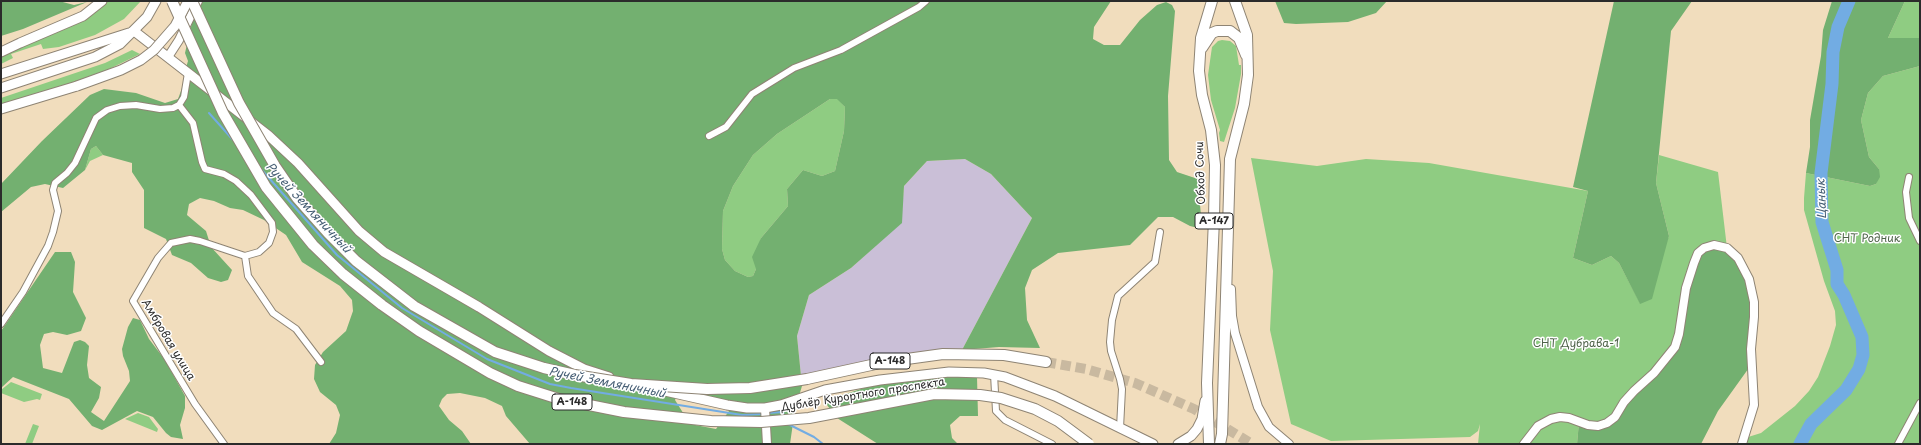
<!DOCTYPE html>
<html>
<head>
<meta charset="utf-8">
<style>
	body { margin:0 }
	#map { position:relative; width:1921px; height:445px; overflow:hidden; background:#f1ddbd; font-family:"Playpen Sans",sans-serif }
	canvas { display:block }
	.frame { position:absolute; inset:0; border:2px solid #2b2b2b; pointer-events:none }
</style>
</head>
<body>
<div id="map">
<canvas width="1921" height="445"></canvas>
<div class="frame"></div>
</div>
<script>
const g = document.querySelector('canvas').getContext('2d');
g.lineJoin = 'round';
function fillPath(path, color) { g.fillStyle = color; g.fill(path, 'evenodd'); }
const poly = rows => new Path2D(rows.map(r => 'M' + r).join(''));
function stroke(path, color, width, dash) { g.strokeStyle = color; g.lineWidth = width; g.lineCap = dash ? 'butt' : 'round'; g.setLineDash(dash || []); g.stroke(path); }
function label(font, color, halo, rows, align = 'center') {
  g.font = font + ' "Playpen Sans",sans-serif'; g.lineWidth = 3; g.setLineDash([]); g.textBaseline = 'middle'; g.strokeStyle = halo; g.fillStyle = color; for (const [text, x, y, turn = 0] of rows) {
    g.save(); g.translate(x, y); g.rotate((+turn || 0) * Math.PI / 180); g.textAlign = isNaN(turn) ? turn : align; if (halo) g.strokeText(text, 0, 0); g.fillText(text, 0, 0); g.restore();
  }
}
const industrial = poly([
	[965,159,991,174,1032,218,962,350,807,379,802,386,797,336,809,295,851,268,901,223,904,186,927,161]
]);
const green = poly([
	[106,1,141,1,124,19,95,35,59,47,43,49,41,44,11,54,13,58,1,64,1,55],
	[1905,1,1920,1,1920,38,1888,38],
	[1222,40,1230,41,1236,46,1239,65,1241,65,1241,74,1235,108,1224,142,1220,141,1219,133,1220,130,1211,100,1208,75,1212,47,1218,41],
	[132,50,140,54,105,71,1,107,1,98,105,63],
	[1920,66,1920,444,1748,444,1745,438,1761,433,1795,406,1809,391,1818,377,1830,346,1836,325,1835,311,1824,281,1804,210,1804,198,1806,173,1870,186,1876,184,1879,169,1869,157,1861,120,1868,93,1883,76],
	[837,98,845,107,844,131,835,171,822,176,803,170,787,189,788,206,761,238,756,269,753,276,748,277,735,271,725,260,722,249,723,211,733,186,753,155,777,134,830,99],
	[96,146,103,155,90,161,85,170,91,149],
	[1659,155,1718,172,1727,248,1678,340,1607,423,1579,422,1577,444,1478,444,1480,424,1478,431,1470,437,1331,441,1291,424,1270,330,1273,271,1251,158,1317,166,1366,159,1429,163,1588,191,1573,258,1592,265,1611,256,1619,263,1640,303,1669,236,1656,183],
	[11,382,42,394,40,400,37,399,24,402,1,393,1,390],
	[138,413,149,417,158,429,157,432,125,419],
	[33,424,39,426,32,444,25,444]
]);
const forest = poly([
	[1,1,59,1,74,5,87,2,23,29,1,36],
	[197,1,1111,1,1094,27,1093,39,1104,45,1120,45,1140,20,1157,5,1166,2,1172,5,1175,11,1168,96,1169,160,1177,172,1198,179,1202,229,1190,226,1173,217,1158,217,1130,245,1058,253,1032,270,1025,288,1027,320,1040,348,999,347,962,350,1032,218,991,174,965,159,927,161,904,186,902,223,851,268,809,295,797,336,802,386,795,409,790,444,530,444,506,416,502,406,485,398,460,393,447,394,442,399,439,406,449,420,462,431,471,444,329,444,336,433,340,415,336,405,320,392,314,379,315,365,323,352,346,331,353,311,352,300,340,286,302,262,286,235,264,220,243,210,230,208,214,201,200,198,189,204,187,215,206,231,211,247,232,270,228,280,221,282,208,278,191,263,172,255,166,239,144,228,144,190,132,172,132,163,103,155,96,146,91,149,85,170,63,188,45,184,31,187,1,212,1,184,42,141,90,95,104,89,136,93,165,103,178,99,185,80,185,71,188,61,185,53],
	[830,99,837,99,845,107,844,131,835,171,822,176,803,170,787,189,788,206,761,238,752,257,756,269,753,276,748,277,735,271,725,260,722,249,723,211,733,186,753,155,777,134],
	[677,394,726,404,729,411,716,429,690,424,675,400],
	[1275,1,1387,1,1376,13,1348,22,1296,24,1284,23],
	[1614,1,1692,1,1671,31,1656,183,1669,236,1652,299,1640,304,1619,263,1611,256,1592,265,1573,258,1588,191,1573,187],
	[1832,1,1905,1,1888,38,1920,38,1920,66,1883,76,1868,93,1861,120,1869,157,1879,169,1880,177,1876,184,1870,186,1806,173,1810,147,1810,120,1821,56,1823,30],
	[1704,248,1733,252,1752,291,1751,365,1718,411,1701,444,1577,444,1579,422,1607,423,1675,347,1681,312],
	[55,252,71,252,75,262,73,292,86,318,81,331,67,335,53,332,44,334,40,345,43,368,62,373,74,342,80,340,85,342,89,346,87,365,89,378,101,387,99,398,91,412,104,421,130,381,129,371,123,356,122,349,128,327,133,318,140,320,149,339,165,360,185,396,185,408,180,425,183,439,171,437,166,433,153,417,137,411,102,430,92,426,69,399,13,377,1,388,1,331],
	[904,375,977,377,978,416,960,416,950,425,952,438,958,444,878,444,837,418,824,401]
]);
const stream = poly([
	[209,113,233,140],
	[261,169,337,255,402,308,487,359,550,384,571,388,742,415,763,414],
	[768,413,783,412,784,416],
	[788,424,814,437,823,444]
]);
const river = poly([
	[1800,444,1811,424,1846,390,1859,369,1863,355,1862,337,1844,295,1837,284,1837,270,1822,222,1821,173,1832,84,1833,52,1838,27,1849,1]
]);
const primaryTunnel = poly([
	[1046,362,1086,369,1135,383,1194,409,1252,444]
]);
const minor = poly([
	[179,105,193,123,202,162,205,169,224,174,236,181,251,195,272,223,273,232,269,243,259,252,245,256],
	[709,136,726,127,752,94,794,68,841,50,919,7,926,1],
	[1909,177,1906,192,1909,218,1920,241],
	[1,324,23,292,48,246,53,232,58,211,53,190,55,183,67,173,75,163,96,118,107,110,120,106,136,105,160,109,173,108,179,105,184,97,188,73],
	[994,374,996,411,1005,420,1052,444],
	[1120,428,1122,389,1120,379,1111,351,1110,342,1112,320,1118,296,1155,262,1160,232],
	[224,444,195,404,133,301,158,258,171,243,190,239,200,241,245,256,248,276,273,313,296,329,321,362],
	[1898,444,1920,403]
]);
const tertiary = poly([
	[168,57,179,40,198,1],
	[1231,289,1232,316,1235,333,1258,407,1269,427,1289,444],
	[765,408,767,444],
	[1524,444,1538,426,1551,419,1560,417,1569,418,1588,425,1598,426,1607,423,1615,417,1624,402,1634,391,1654,373,1675,347,1679,334,1686,288,1694,263,1698,253,1704,248,1714,245,1727,248,1738,258,1749,279,1754,302,1754,317,1751,349,1754,405,1742,444]
]);
const secondary = poly([
	[134,31,268,135,298,163,359,231,384,252,479,307,549,351,584,369,609,377],
	[1,52,20,43,83,16,102,1],
	[1,74,129,33],
	[1,88,95,57,120,44,147,17,156,1],
	[1,109,77,86],
	[652,388,727,405,747,408,765,408,781,405,825,390,880,380,949,372,984,373,1005,377,1055,396,1153,444],
	[1178,444,1191,436,1197,429,1202,419,1205,401]
]);
const primary = poly([
	[807,379,885,362,943,354,1004,355,1046,362]
]);
const trunk = poly([
	[1202,48,1212,33,1217,31,1230,31,1239,38,1246,55],
	[1209,444,1207,383,1214,219,1215,165,1211,130,1202,95,1199,71,1201,38,1212,1],
	[1220,444,1222,434,1230,159,1244,104,1248,75,1247,35,1235,1]
]);
const secondaryBridge = poly([
	[77,86,121,70,141,60,154,50,175,26,188,1]
]);
const primaryBridge = poly([
	[172,1,223,113,266,187,313,245,343,274,382,305,419,331,490,373,518,386,559,399,624,412,711,421,761,422,809,418,934,394,980,395,1001,398,1035,409,1058,421,1089,444],
	[192,1,239,103,275,166,297,198,328,233,356,261,414,306,495,352,544,368,575,375,631,384,707,389,750,388,807,379]
]);
const shields = [
	[1214,221,38],
	[890,361,40],
	[572,402,40]
];
const shieldNames = [
	["А-147",1214,221],
	["А-148",890,361],
	["А-148",572,402]
];
const streetNames = [
	["Обход Сочи",1201,173,-92],
	["Амбровая улица",168,340,59],
	["Дублёр Курортного проспекта",863,395,-9]
];
const parkNames = [
	["СНТ Родник",1867,239],
	["СНТ Дубрава-1",1576,344]
];
const waterNames = [
	["Цанык",1822,199,-92],
	["Ручей Земляничный",308,208,47],
	["Ручей Земляничный",607,383,11]
];
fillPath(industrial, '#cabfd7');
fillPath(green, '#8fcc82');
fillPath(forest, '#73b070');
stroke(stream, '#72ace3', 2);
stroke(river, '#72ace3', 13);
stroke(primaryTunnel, '#c9b9a0', 10, [10, 5]);
stroke(minor, '#8e8474', 8);
stroke(tertiary, '#8e8474', 10);
stroke(secondary, '#8e8474', 11);
stroke(primary, '#8e8474', 12);
stroke(trunk, '#8e8474', 12);
stroke(minor, '#fff', 6);
stroke(tertiary, '#fff', 8);
stroke(secondary, '#fff', 9);
stroke(primary, '#fff', 10);
stroke(trunk, '#fff', 10);
stroke(secondaryBridge, '#8e8474', 11, []);
stroke(primaryBridge, '#8e8474', 12, []);
stroke(secondaryBridge, '#fff', 9);
stroke(primaryBridge, '#fff', 10);
for (const [x, y, w] of shields) { const box = new Path2D(); box.roundRect(x - w / 2, y - 8, w, 16, 3); g.fillStyle = '#fff'; g.fill(box); stroke(box, '#2b2b2b', 1); }
label('bold 10px', '#2b2b2b', null, shieldNames);
label('11px', '#2b2b2b', '#fff', streetNames);
label('11px', '#4e6349', '#fff', parkNames);
label('italic 12px', '#475f75', '#fff', waterNames);
</script>
</body>
</html>
